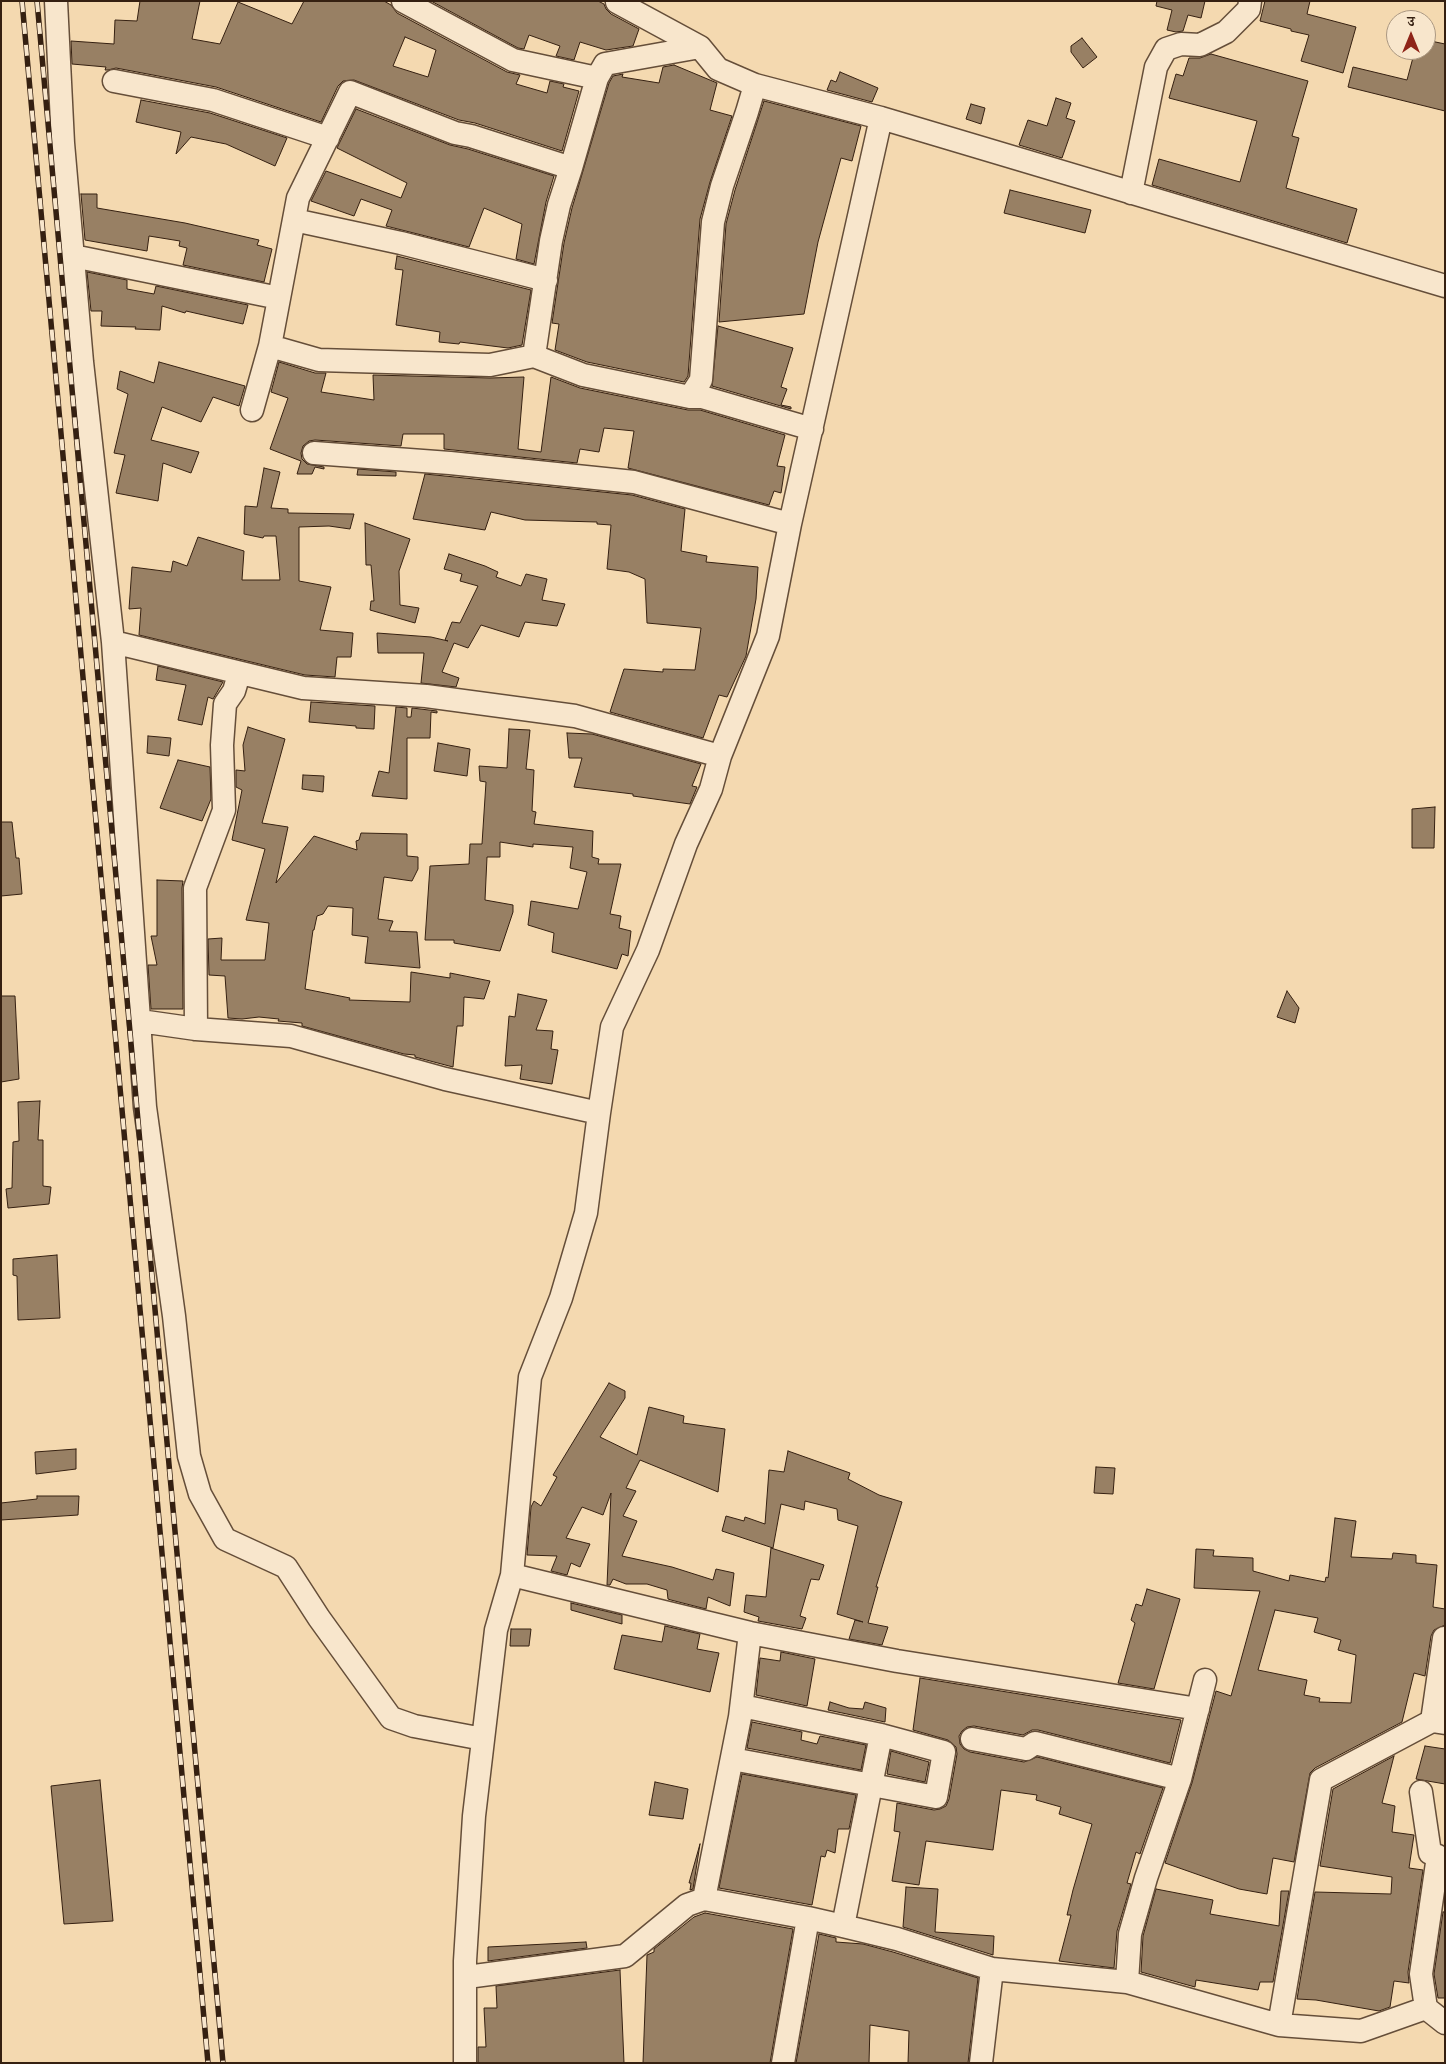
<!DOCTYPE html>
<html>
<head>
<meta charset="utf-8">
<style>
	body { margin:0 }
	#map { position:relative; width:1446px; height:2064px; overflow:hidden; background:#f4d9b0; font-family:"EB Garamond","Noto Serif Devanagari",serif }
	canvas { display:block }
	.frame { position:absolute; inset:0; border:2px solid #352011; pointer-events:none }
	.north { position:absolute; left:1386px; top:10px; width:50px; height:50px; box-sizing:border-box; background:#f8e6cc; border:1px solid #aa9781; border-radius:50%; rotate:0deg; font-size:14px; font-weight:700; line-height:20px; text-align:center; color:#352011 }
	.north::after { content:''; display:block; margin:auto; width:18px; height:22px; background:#8f2418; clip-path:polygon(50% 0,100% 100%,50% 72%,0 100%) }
</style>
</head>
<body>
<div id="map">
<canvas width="1446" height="2064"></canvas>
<div class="frame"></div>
<div class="north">उ</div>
</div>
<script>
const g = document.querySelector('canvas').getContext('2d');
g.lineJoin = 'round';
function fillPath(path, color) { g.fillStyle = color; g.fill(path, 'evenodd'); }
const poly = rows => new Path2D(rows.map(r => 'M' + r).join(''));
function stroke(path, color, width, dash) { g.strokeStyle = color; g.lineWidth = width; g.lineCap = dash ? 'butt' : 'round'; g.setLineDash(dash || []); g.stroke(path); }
const building = poly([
	[140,1,200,1,192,39,220,44,238,2,292,24,304,1,384,1,391,5,397,13,507,72,520,75,516,84,547,93,550,81,564,84,563,87,579,91,562,151,475,123,459,120,354,80,343,81,338,86,321,122,216,87,116,68,108,70,105,70,106,67,72,64,71,41,114,44,115,20,137,21,140,1],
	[405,37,436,50,428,77,393,66,405,37],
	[431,1,598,1,604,4,606,9,611,14,639,29,633,46,606,50,580,42,574,60,556,56,560,46,529,35,524,49,518,48,431,1],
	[1157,1,1205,1,1201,18,1188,15,1183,31,1176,32,1167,30,1172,10,1156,6,1157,1],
	[1265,1,1310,1,1307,14,1356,27,1343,73,1301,61,1309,35,1291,31,1291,29,1260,21,1265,1],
	[1082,38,1097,57,1083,68,1071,52,1071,46,1082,38],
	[1426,40,1445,44,1445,111,1348,87,1353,67,1407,80,1415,50,1426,50,1426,40],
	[1211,54,1308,81,1292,136,1299,138,1286,188,1357,209,1347,243,1152,185,1159,159,1240,182,1257,121,1169,98,1176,74,1183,76,1189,58,1200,58,1211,54],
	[674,65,717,83,710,110,732,116,710,182,700,219,688,376,684,382,587,362,555,350,559,324,552,323,564,243,572,208,609,83,613,76,623,74,622,77,659,83,663,67,674,65],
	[840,72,878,88,872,102,827,90,831,80,836,82,840,72],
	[1056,98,1071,103,1066,118,1075,121,1062,158,1019,145,1028,120,1047,126,1056,98],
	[141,100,210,113,287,138,275,166,226,144,191,137,176,154,181,132,136,122,141,100],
	[764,101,861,126,852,161,841,158,818,242,804,314,719,322,726,224,735,190,764,101],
	[971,104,985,108,981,124,966,119,971,104],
	[356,109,450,145,468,149,554,176,546,202,534,264,516,259,522,224,484,208,469,247,386,226,392,210,361,199,354,216,311,201,326,171,401,198,407,183,337,148,356,109],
	[1010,190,1091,210,1085,233,1004,213,1010,190],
	[81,194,97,194,97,208,185,223,259,240,257,245,272,249,264,282,183,265,187,248,179,246,180,241,149,236,147,251,85,240,81,194],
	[397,256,531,290,522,345,508,348,460,342,459,344,439,342,440,332,396,325,403,270,395,269,397,256],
	[87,272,127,280,127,289,154,294,156,286,248,305,243,324,186,311,185,313,162,306,160,330,135,329,136,327,101,326,102,311,91,311,87,272],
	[718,326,793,348,781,387,787,389,781,405,791,407,791,409,712,386,718,326],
	[159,362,245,386,239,406,213,397,201,422,162,407,151,440,199,452,191,473,163,463,158,501,116,493,125,455,114,453,128,394,117,389,120,371,154,383,159,362],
	[279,362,315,373,326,373,321,392,374,400,373,375,490,378,524,377,518,449,541,452,551,377,580,388,688,410,700,410,785,435,777,466,785,467,781,493,774,491,769,505,628,468,634,431,604,428,599,452,580,449,577,463,444,449,444,434,403,434,401,446,315,440,309,441,303,446,301,453,302,459,307,464,324,467,324,469,315,467,312,474,297,474,301,461,270,449,288,398,271,392,279,362],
	[264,468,280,472,271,508,288,509,288,513,354,514,350,529,329,526,299,527,299,581,331,587,320,630,353,633,351,657,337,657,335,677,305,675,139,635,141,608,129,609,132,567,171,572,173,561,187,566,198,537,244,551,242,580,280,580,276,536,264,536,263,538,244,534,245,506,257,507,264,468],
	[358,469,396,472,396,476,357,475,358,469],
	[425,474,632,495,685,509,681,551,707,556,706,562,758,567,756,599,746,656,727,697,719,695,703,738,610,712,624,669,663,672,663,669,695,670,701,628,647,623,645,579,629,572,607,569,611,525,597,524,597,522,525,520,491,512,485,530,413,519,425,474],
	[365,523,410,539,399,571,400,605,419,608,415,623,370,610,371,601,374,601,371,565,366,565,365,523],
	[449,554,485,566,498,572,496,577,521,586,526,574,547,579,542,600,565,604,557,626,525,622,519,637,481,625,468,648,454,643,442,672,459,678,456,687,421,683,424,653,378,653,377,633,431,637,448,641,445,640,452,622,460,623,478,586,460,581,462,574,444,569,449,554],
	[158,666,223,682,213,699,208,697,202,725,178,720,186,685,156,680,158,666],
	[311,702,375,706,374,729,356,728,356,726,309,722,311,702],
	[396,707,407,708,407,717,411,717,412,708,437,711,437,713,431,712,430,738,407,738,407,799,372,796,379,771,389,773,396,707],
	[248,727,285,739,262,823,288,827,276,883,314,836,357,850,356,841,359,840,361,833,407,834,407,856,418,857,418,869,412,881,384,877,378,919,393,921,389,931,417,932,420,968,365,963,368,937,352,935,353,908,328,906,323,914,317,916,314,930,313,930,305,989,350,998,349,1000,410,1002,411,972,450,978,450,973,490,981,484,999,464,997,463,1026,457,1026,453,1067,415,1057,415,1055,404,1054,302,1026,302,1023,278,1021,279,1019,259,1017,242,1019,228,1018,225,976,209,975,208,939,222,938,221,960,265,960,269,923,246,920,265,849,232,840,242,790,236,787,236,770,245,771,243,745,248,727],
	[509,729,530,730,526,769,534,770,532,811,536,812,534,824,593,831,592,857,599,859,598,864,621,864,610,914,621,916,619,928,631,931,628,956,622,954,617,969,552,952,554,933,528,925,531,901,578,909,587,872,570,868,573,847,533,844,533,847,500,842,500,857,487,857,485,900,513,905,513,912,500,951,454,943,454,940,425,940,430,866,469,864,470,844,482,844,486,782,480,781,479,766,507,768,509,729],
	[567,733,592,734,701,764,692,786,697,787,690,804,633,796,633,794,574,787,582,758,569,758,567,733],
	[148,736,171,738,169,756,147,753,148,736],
	[438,743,470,749,467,776,434,771,438,743],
	[178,760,210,767,211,799,202,821,160,808,178,760],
	[303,775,324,776,323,792,302,789,303,775],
	[1435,807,1434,848,1412,848,1412,809,1435,807],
	[1,822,12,822,16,858,19,858,22,894,1,896,1,822],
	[157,880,183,881,182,888,183,1009,151,1009,148,965,157,965,151,936,157,936,157,880],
	[1287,991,1299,1008,1295,1023,1277,1017,1287,991],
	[518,994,547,1000,536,1030,553,1031,551,1049,558,1050,552,1084,520,1079,522,1065,505,1066,509,1016,515,1017,518,994],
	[1,996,15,996,19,1079,1,1082,1,996],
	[40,1101,38,1140,43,1140,43,1186,51,1187,49,1204,8,1208,6,1189,12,1188,13,1142,19,1141,18,1102,40,1101],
	[57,1255,60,1318,18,1320,17,1276,13,1275,13,1259,57,1255],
	[609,1383,625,1391,625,1398,600,1437,637,1455,649,1407,684,1416,683,1423,725,1429,718,1492,640,1460,626,1488,636,1491,623,1516,637,1521,622,1556,672,1567,713,1580,716,1569,734,1573,730,1606,708,1597,706,1609,671,1600,668,1599,667,1590,647,1584,626,1584,613,1579,610,1585,607,1585,611,1493,603,1515,582,1507,566,1538,590,1544,580,1567,571,1563,567,1575,551,1571,557,1556,527,1555,531,1507,534,1501,541,1506,557,1477,553,1475,609,1383],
	[76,1449,76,1469,36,1474,35,1452,76,1449],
	[788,1451,850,1473,848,1479,879,1495,902,1502,876,1587,878,1587,868,1623,888,1627,882,1645,849,1639,855,1620,863,1622,837,1614,858,1526,838,1520,837,1509,805,1501,804,1510,781,1504,773,1548,722,1531,726,1516,744,1521,745,1517,765,1524,769,1470,784,1472,788,1451],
	[1096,1467,1115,1468,1113,1494,1094,1493,1096,1467],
	[37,1496,79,1496,78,1515,1,1520,1,1503,37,1499,37,1496],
	[1335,1518,1356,1521,1351,1557,1392,1559,1393,1553,1416,1555,1416,1563,1437,1565,1433,1607,1445,1609,1445,1625,1434,1630,1431,1636,1425,1676,1414,1673,1402,1722,1315,1768,1310,1773,1294,1862,1273,1858,1267,1894,1239,1889,1165,1863,1192,1783,1216,1691,1231,1696,1260,1591,1194,1588,1196,1549,1214,1550,1213,1556,1253,1558,1253,1571,1289,1581,1290,1575,1325,1582,1326,1577,1328,1578,1335,1518],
	[1275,1610,1318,1618,1314,1632,1341,1640,1338,1650,1356,1655,1351,1703,1319,1702,1320,1698,1304,1695,1307,1680,1258,1670,1275,1610],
	[771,1548,824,1565,819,1580,811,1579,800,1616,806,1618,802,1629,758,1621,759,1617,744,1612,746,1595,766,1597,771,1548],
	[1147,1589,1180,1599,1154,1689,1118,1683,1135,1623,1131,1620,1136,1604,1142,1606,1147,1589],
	[571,1603,622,1615,622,1624,571,1610,571,1603],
	[665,1626,700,1634,697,1649,719,1653,710,1692,614,1669,622,1635,662,1642,665,1626],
	[511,1629,531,1629,529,1646,510,1646,511,1629],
	[781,1652,815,1659,807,1706,756,1695,760,1658,780,1661,781,1652],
	[920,1678,1181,1720,1170,1763,1038,1730,1032,1730,1023,1735,974,1726,967,1727,962,1731,959,1736,960,1744,964,1749,970,1752,1024,1762,1037,1757,1163,1788,1140,1854,1136,1852,1127,1883,1131,1884,1117,1931,1114,1968,1059,1961,1071,1915,1067,1915,1073,1890,1092,1824,1059,1814,1061,1807,1036,1800,1037,1795,1001,1790,993,1850,926,1841,919,1885,892,1881,900,1832,894,1831,897,1803,934,1810,940,1809,946,1806,949,1799,957,1754,956,1747,948,1740,913,1730,920,1678],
	[830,1702,849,1708,863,1709,865,1702,886,1708,885,1722,828,1710,830,1702],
	[752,1722,802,1732,801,1740,817,1744,820,1736,866,1745,861,1770,747,1748,752,1722],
	[1425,1746,1445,1749,1445,1784,1416,1779,1425,1746],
	[891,1751,929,1762,925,1782,887,1774,891,1751],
	[1394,1756,1382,1803,1395,1806,1392,1832,1414,1835,1409,1868,1423,1870,1408,1972,1409,1983,1394,1981,1390,2007,1379,2011,1316,2000,1297,1999,1315,1892,1391,1894,1392,1877,1320,1866,1333,1789,1394,1756],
	[742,1774,856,1795,849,1829,838,1829,835,1853,827,1850,825,1857,821,1856,812,1905,719,1888,742,1774],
	[100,1780,113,1921,64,1924,51,1786,100,1780],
	[655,1782,688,1789,683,1819,649,1815,655,1782],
	[700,1844,693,1889,690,1890,691,1883,689,1883,700,1844],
	[906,1887,938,1889,935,1932,994,1936,993,1955,903,1927,906,1887],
	[1156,1889,1213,1900,1210,1914,1279,1926,1281,1891,1289,1891,1273,1982,1260,1982,1258,1990,1196,1980,1195,1987,1141,1972,1143,1936,1156,1889],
	[1443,1912,1445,1912,1445,1998,1438,1998,1434,1974,1443,1912],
	[705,1913,793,1929,770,2063,643,2063,647,1955,654,1952,654,1949,694,1917,705,1913],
	[819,1934,836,1938,836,1942,863,1944,893,1952,978,1978,968,2063,908,2063,909,2031,870,2025,869,2063,796,2063,819,1934],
	[586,1942,587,1948,488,1961,488,1947,586,1942],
	[620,1970,624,2063,478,2063,478,2047,486,2047,484,2008,497,2008,496,1986,620,1970]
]);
const minor = poly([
	[56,1,63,143,82,362,113,642,145,1107,174,1316,189,1456,200,1494,225,1539,286,1567,319,1618,391,1718,414,1726,483,1739],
	[403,1,513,60,597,78],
	[617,2,700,47,718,69,755,85,881,118,1445,286],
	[114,81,213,100,328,138],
	[1131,193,1156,67,1166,49,1181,44,1200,45,1226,32,1249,9,1250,1],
	[294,220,401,243,546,280],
	[73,256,279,298],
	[270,346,298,198,350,92,455,133,471,136,571,168],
	[534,356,551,241,559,205,571,168,597,78,605,64,700,47],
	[690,397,701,380,713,222,722,186,747,112,755,85],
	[252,410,270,346,319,360,490,365,534,356,583,375,690,397,702,397,812,429],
	[314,453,450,463,634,482,790,524],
	[113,642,303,688,426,696,575,716,720,756],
	[140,1021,196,1029,291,1036,445,1079,599,1113,612,1027,648,950,686,844,711,789,720,756,768,636,790,524,881,118],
	[196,1029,195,888,224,810,222,745,225,704,234,691,239,674],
	[512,1575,750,1633,897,1661,1198,1709],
	[1444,1638,1432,1721,1445,1723],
	[972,1739,1026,1749,1035,1743,1180,1779],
	[732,1759,936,1797,944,1752,881,1735,742,1706],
	[704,1899,740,1717,750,1633],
	[843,1926,881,1735],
	[467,1977,625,1956,687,1905,704,1899,808,1918,843,1926,897,1939,992,1969],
	[1127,1982,1130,1934,1146,1878,1180,1779,1205,1680],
	[1426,2008,1445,2023],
	[1279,2025,1321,1780,1432,1721],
	[465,2063,465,1961,474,1816,496,1630,512,1575,530,1377,561,1298,586,1213,599,1113],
	[783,2063,808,1918],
	[981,2063,992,1969,1127,1982,1279,2025,1361,2031,1426,2008,1421,1974,1438,1856,1430,1853,1421,1792]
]);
const rail = poly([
	[22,1,208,2063],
	[37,1,223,2063]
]);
fillPath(building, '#988064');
stroke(building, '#352011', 1);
stroke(minor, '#654e39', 25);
stroke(minor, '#f8e6cc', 22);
stroke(rail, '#352011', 5.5);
stroke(rail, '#f8e6cc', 4, [11]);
</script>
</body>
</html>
